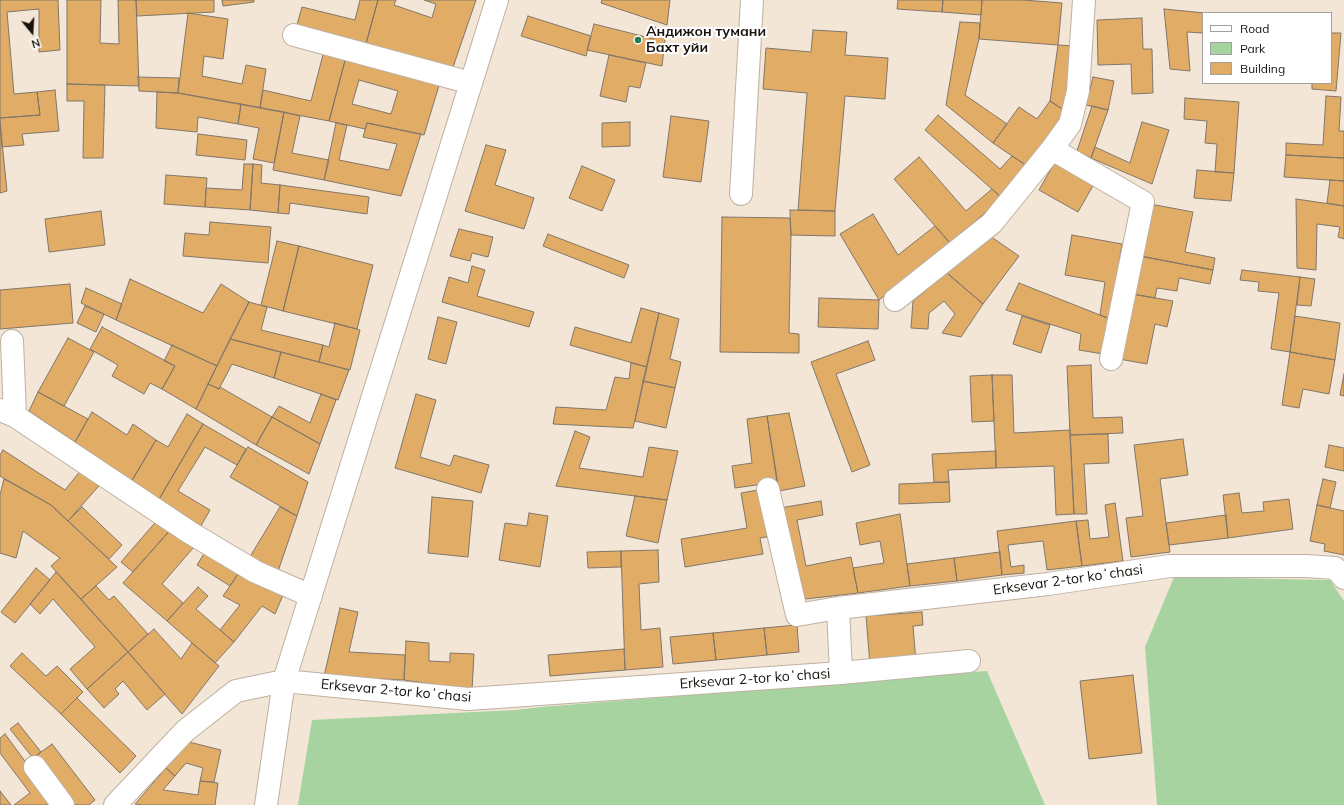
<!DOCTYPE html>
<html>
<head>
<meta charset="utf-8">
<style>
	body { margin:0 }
	#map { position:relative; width:1344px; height:805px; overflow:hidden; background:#f3e6d6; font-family:Mulish,sans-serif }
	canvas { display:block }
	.legend { position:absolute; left:1202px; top:12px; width:130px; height:72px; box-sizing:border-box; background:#fff; border:1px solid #a3a19f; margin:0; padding:5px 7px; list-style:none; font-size:12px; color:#18130e }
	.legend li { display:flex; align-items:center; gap:8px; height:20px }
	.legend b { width:20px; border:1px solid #a3a19f }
	.north { position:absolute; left:12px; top:12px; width:40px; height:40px; -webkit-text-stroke:3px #fff; paint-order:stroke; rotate:162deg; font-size:11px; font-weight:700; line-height:16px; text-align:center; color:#18130e }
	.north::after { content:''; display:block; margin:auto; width:14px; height:18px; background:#18130e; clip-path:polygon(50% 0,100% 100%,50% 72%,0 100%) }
</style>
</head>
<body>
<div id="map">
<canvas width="1344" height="805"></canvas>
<ul class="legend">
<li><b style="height:5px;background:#fff"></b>Road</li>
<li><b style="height:11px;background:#a6d3a0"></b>Park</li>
<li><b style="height:11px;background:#e1ac66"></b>Building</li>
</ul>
<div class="north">N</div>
</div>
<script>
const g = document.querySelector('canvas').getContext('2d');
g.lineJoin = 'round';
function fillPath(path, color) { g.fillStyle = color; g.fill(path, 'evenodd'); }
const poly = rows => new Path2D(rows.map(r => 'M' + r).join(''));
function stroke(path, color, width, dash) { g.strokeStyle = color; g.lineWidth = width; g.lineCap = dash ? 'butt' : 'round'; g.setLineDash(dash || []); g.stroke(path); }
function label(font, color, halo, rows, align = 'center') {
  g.font = font + ' Mulish,sans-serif'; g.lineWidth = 4; g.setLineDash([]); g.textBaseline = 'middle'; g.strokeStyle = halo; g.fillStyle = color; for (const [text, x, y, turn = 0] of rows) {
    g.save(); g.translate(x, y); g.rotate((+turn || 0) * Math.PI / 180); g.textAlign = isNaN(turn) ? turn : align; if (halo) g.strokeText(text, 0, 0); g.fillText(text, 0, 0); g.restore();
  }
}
const green = poly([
	[1174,577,1330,580,1344,601,1344,805,1157,805,1145,647],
	[987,671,1045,805,298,805,312,720,516,710,542,707]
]);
const building = poly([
	[0,0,58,0,60,50,39,52,39,9,7,12,14,94,37,92,40,115,0,118,0,0],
	[67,0,101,0,100,43,119,44,118,0,136,0,139,86,67,84,67,0],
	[136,0,214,0,214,12,137,16,136,0],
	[222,0,254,0,254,2,223,6,222,0],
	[360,0,378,0,364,51,295,32,302,7,355,20,360,0],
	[378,0,396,0,394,5,432,18,436,4,424,0,476,0,451,73,364,51,378,0],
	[602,0,670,0,667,25,601,3,602,0],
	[898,0,943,0,942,12,897,9,898,0],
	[943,0,982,0,981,15,942,12,943,0],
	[982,0,1023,0,1062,3,1058,45,979,39,982,0],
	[1164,9,1205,13,1203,13,1203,33,1187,32,1190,71,1170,69,1164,9],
	[188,13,228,19,223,59,204,56,202,76,242,84,246,65,266,69,260,108,178,93,188,13],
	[528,16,591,36,586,56,521,36,528,16],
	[1142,18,1143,49,1152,49,1153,93,1132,94,1131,64,1098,65,1097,20,1142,18],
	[960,22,980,23,979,39,965,95,1007,124,993,143,946,105,960,22],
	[594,24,654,39,655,27,666,31,662,66,587,50,594,24],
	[813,30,847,32,845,55,888,58,885,99,845,96,835,211,798,210,807,93,763,89,766,48,811,52,813,30],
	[1331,33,1341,33,1336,91,1312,89,1312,83,1331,83,1331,33],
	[1058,45,1074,46,1065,111,1050,101,1058,45],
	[325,47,347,53,329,121,260,108,263,90,311,101,325,47],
	[347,53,441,79,424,135,367,123,365,129,329,121,347,53],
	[359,80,398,91,391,114,352,104,359,80],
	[609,55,646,63,640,88,629,86,626,102,600,96,609,55],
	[138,77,179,78,178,93,139,91,138,77],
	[1093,77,1114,81,1108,110,1086,105,1093,77],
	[67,84,105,85,103,158,83,158,84,101,67,101,67,84],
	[55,90,59,131,22,134,24,145,2,147,0,118,40,115,37,92,55,90],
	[157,92,178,93,241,104,238,124,198,117,197,132,156,128,157,92],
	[1326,96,1341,97,1339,131,1344,131,1344,158,1286,155,1286,143,1323,145,1326,96],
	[1185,98,1239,102,1234,173,1215,172,1217,144,1205,143,1207,121,1184,119,1185,98],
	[1050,101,1065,111,1027,166,993,143,1019,107,1037,119,1050,101],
	[241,104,284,112,274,163,253,159,259,128,238,124,241,104],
	[1092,106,1108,110,1091,158,1077,151,1092,106],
	[284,112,300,116,292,153,329,160,324,180,273,170,284,112],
	[938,115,1000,169,1012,156,1027,166,1002,198,925,130,938,115],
	[671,116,709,121,701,182,663,177,671,116],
	[630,122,630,146,602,147,602,123,630,122],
	[1142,122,1169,130,1152,184,1091,158,1095,147,1130,163,1142,122],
	[0,123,7,191,0,193,0,123],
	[336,123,347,125,339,160,389,170,397,144,363,137,367,123,421,134,401,196,324,180,336,123],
	[198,134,247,140,245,160,196,155,198,134],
	[486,145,506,150,495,185,534,198,524,229,465,211,486,145],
	[1286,155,1344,158,1344,181,1284,177,1286,155],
	[919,157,966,211,992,189,1002,198,950,243,894,179,919,157],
	[1055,162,1094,184,1078,212,1039,190,1055,162],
	[244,164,253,164,250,210,205,207,206,188,242,190,244,164],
	[253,164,262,165,261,183,280,185,278,213,250,210,253,164],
	[582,166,615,180,602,211,569,198,582,166],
	[1197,170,1234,173,1231,201,1194,198,1197,170],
	[166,175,207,178,205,207,164,204,166,175],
	[1330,180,1344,181,1344,206,1327,203,1330,180],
	[280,185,369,197,367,214,290,203,289,214,278,213,280,185],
	[1296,199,1344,206,1344,239,1338,237,1340,227,1317,224,1316,270,1297,268,1296,199],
	[1150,204,1193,212,1185,252,1215,258,1213,270,1140,256,1150,204],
	[790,210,835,211,835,236,791,235,790,210],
	[101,211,105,245,49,252,45,219,101,211],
	[873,214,898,255,935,226,950,243,879,300,840,234,873,214],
	[722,217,790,218,791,235,789,333,799,334,799,353,720,352,722,217],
	[210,222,271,227,268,263,183,256,185,233,209,235,210,222],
	[459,229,493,237,488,257,472,253,470,261,450,256,459,229],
	[548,234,629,265,624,278,543,246,548,234],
	[1072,235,1122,244,1110,319,1100,315,1105,282,1065,275,1072,235],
	[990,236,1019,256,983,304,947,273,990,236],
	[277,241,299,246,283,311,261,305,277,241],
	[299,246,373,265,357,329,283,311,299,246],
	[1140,256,1213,270,1210,284,1179,278,1177,291,1157,288,1155,298,1132,294,1140,256],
	[472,266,485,270,477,296,534,312,529,327,442,302,449,277,468,283,472,266],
	[1242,270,1300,277,1290,352,1271,349,1279,293,1258,291,1259,282,1240,280,1242,270],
	[947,273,983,304,961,337,942,333,955,314,944,301,929,313,928,329,911,328,913,301,947,273],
	[1300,277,1315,279,1311,306,1297,305,1300,277],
	[130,279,203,313,221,284,249,302,217,366,116,320,130,279],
	[1019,283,1110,319,1103,354,1079,350,1081,334,1006,310,1019,283],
	[70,284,73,323,0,329,0,290,70,284],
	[86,288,122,304,116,320,81,303,86,288],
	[1132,294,1173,301,1167,327,1155,324,1147,364,1119,359,1132,294],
	[819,298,879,300,878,329,818,327,819,298],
	[249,302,267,307,261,330,323,345,319,362,230,339,249,302],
	[85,306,104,314,96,332,77,323,85,306],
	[641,308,659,313,647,367,570,345,575,327,631,343,641,308],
	[659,313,679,319,670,359,681,362,675,388,643,381,659,313],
	[1022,316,1050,325,1041,353,1013,344,1022,316],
	[1295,316,1340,323,1335,360,1290,352,1295,316],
	[438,317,457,322,446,364,428,359,438,317],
	[335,323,360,330,350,370,319,362,323,345,329,347,335,323],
	[102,327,175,366,162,389,150,383,144,394,112,376,118,365,90,349,102,327],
	[68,338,94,352,64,406,38,392,68,338],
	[230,339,281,352,274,378,232,364,219,389,208,384,230,339],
	[868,341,875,360,836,374,870,465,852,472,811,362,868,341],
	[172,345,217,366,196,409,162,389,175,366,164,361,172,345],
	[281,352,349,370,338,400,274,378,281,352],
	[1290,352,1335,360,1329,394,1303,389,1299,408,1282,405,1290,352],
	[631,363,647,367,633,428,553,424,556,407,606,410,615,377,629,379,631,363],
	[1091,365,1093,418,1122,417,1123,433,1070,435,1067,366,1091,365],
	[1344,374,1344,396,1340,395,1344,374],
	[992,375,994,421,972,422,970,376,992,375],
	[992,375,1012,375,1014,433,1070,430,1074,514,1056,515,1054,466,996,468,992,375],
	[643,381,675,388,666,428,635,421,643,381],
	[208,384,219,389,220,387,272,417,256,445,196,409,208,384],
	[38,392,88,419,75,442,29,411,38,392],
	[321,394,336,400,320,444,272,417,279,406,310,423,321,394],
	[416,394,436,400,420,457,450,466,454,455,489,465,481,493,395,468,416,394],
	[92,412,127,435,133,424,156,440,131,482,75,442,92,412],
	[789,413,805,486,779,491,767,416,789,413],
	[187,414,203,424,158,501,131,482,156,440,168,447,187,414],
	[767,416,777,482,735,488,732,466,752,463,747,419,767,416],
	[272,417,320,444,309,474,256,445,272,417],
	[203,424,246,449,237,465,205,447,178,491,210,510,198,531,158,501,203,424],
	[575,431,590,437,579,468,643,477,649,447,678,451,667,500,556,486,575,431],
	[1108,434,1109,463,1084,464,1087,514,1074,514,1070,435,1108,434],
	[1183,439,1188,475,1160,479,1170,552,1131,557,1126,518,1143,516,1134,445,1183,439],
	[1329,445,1344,448,1344,471,1325,467,1329,445],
	[248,447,308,482,297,516,230,477,248,447],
	[3,450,65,490,85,465,104,480,68,521,51,505,0,476,0,455,3,450],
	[996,451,996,468,948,470,949,482,934,482,932,454,996,451],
	[4,479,51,505,117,567,81,599,51,566,60,558,23,531,16,558,0,553,0,495,4,479],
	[1323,479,1336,482,1330,508,1317,505,1323,479],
	[949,482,950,502,899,504,899,484,949,482],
	[764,489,772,536,760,538,763,554,685,567,681,539,747,528,741,493,764,489],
	[1239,493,1242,513,1264,511,1263,502,1289,499,1293,529,1228,538,1223,495,1239,493],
	[635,496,667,500,658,543,626,536,635,496],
	[432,497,473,501,468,557,428,553,432,497],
	[821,501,823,515,797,520,806,566,851,557,858,593,797,600,780,508,821,501],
	[1115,503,1123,561,1082,566,1076,521,1088,520,1090,539,1109,537,1105,505,1115,503],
	[1317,505,1344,511,1344,555,1324,551,1325,544,1310,541,1317,505],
	[82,507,122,545,109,559,68,521,82,507],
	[280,507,297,516,276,577,248,560,280,507],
	[529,513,548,516,540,567,499,560,505,523,527,526,529,513],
	[900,514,910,586,858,593,853,568,884,563,880,541,860,545,856,523,900,514],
	[1226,515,1228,538,1169,545,1166,523,1226,515],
	[160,517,172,528,133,572,121,562,160,517],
	[1076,521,1082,566,1047,570,1043,541,1008,545,1011,567,1024,565,1024,573,1002,575,997,531,1076,521],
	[172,528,194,547,162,584,183,603,167,621,123,583,172,528],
	[207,549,240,571,230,586,197,565,207,549],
	[658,550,659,582,639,584,641,630,660,628,663,667,625,670,621,551,658,550],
	[621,551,621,567,588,568,587,552,621,551],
	[1000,552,1002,575,957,581,954,558,1000,552],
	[954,558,957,581,910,586,907,564,954,558],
	[36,568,50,580,15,623,1,612,36,568],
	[240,571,283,595,275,614,262,606,234,642,220,630,240,605,223,596,240,571],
	[56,572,128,652,87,689,70,669,95,647,53,599,40,614,30,604,56,572],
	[96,586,109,600,114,596,148,634,128,652,81,599,96,586],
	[198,587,208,596,196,609,234,642,215,663,167,621,198,587],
	[340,608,358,612,349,652,405,655,404,680,324,676,340,608],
	[922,612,923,625,913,626,916,662,870,665,866,616,922,612],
	[797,625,799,652,767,655,764,628,797,625],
	[764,628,767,655,716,660,713,633,764,628],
	[154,629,181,659,192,643,219,666,182,714,128,652,154,629],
	[713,633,716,660,673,664,670,637,713,633],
	[406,641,429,643,429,661,450,662,450,653,474,654,472,690,404,680,406,641],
	[624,649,625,670,550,676,548,655,624,649],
	[128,652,165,694,147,710,123,681,115,689,119,694,104,708,87,689,128,652],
	[22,653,46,676,57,666,83,692,61,714,10,666,22,653],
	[1133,675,1142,753,1089,759,1080,681,1133,675],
	[77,698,136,756,120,773,61,714,77,698],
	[18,723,41,752,33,758,10,729,18,723],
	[5,734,57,805,14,805,30,793,0,753,0,738,5,734],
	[189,742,221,750,214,782,200,781,203,768,186,763,175,776,166,768,189,742],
	[52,744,95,800,89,805,69,805,33,758,52,744],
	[166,768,175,776,163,790,198,795,200,781,218,783,215,805,143,805,135,804,166,768],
	[0,791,11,805,0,805,0,791]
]);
const minor = poly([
	[294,35,471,83],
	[1052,149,1143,202,1111,359],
	[741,194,752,0],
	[895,300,992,223,1052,149,1070,124,1078,91,1084,0],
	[12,341,15,416],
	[0,410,15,416,189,532,256,572,311,596],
	[768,489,797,615,838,608],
	[841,673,969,661],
	[35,767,63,805],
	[115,805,185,731,236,691,284,681,468,699,841,673,838,608,1048,584,1170,566,1306,566,1335,568,1344,578]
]);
const major = poly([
	[266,805,284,681,497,0]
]);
const markers = [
	[638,40,4,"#247c51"]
];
const poiNames = [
	["Андижон тумани",646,32],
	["Бахт уйи",646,48]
];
const streetNames = [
	["Erksevar 2-tor koʻchasi",1068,580,-8],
	["Erksevar 2-tor koʻchasi",755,679,-4],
	["Erksevar 2-tor koʻchasi",396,691,5]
];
fillPath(green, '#a6d3a0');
fillPath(building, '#e1ac66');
stroke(building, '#827668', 1);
stroke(minor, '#beb1a2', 24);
stroke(major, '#beb1a2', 24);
stroke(minor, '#fff', 22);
stroke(major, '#fff', 22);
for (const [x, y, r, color] of markers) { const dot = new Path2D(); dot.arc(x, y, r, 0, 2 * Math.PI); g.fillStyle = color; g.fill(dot); stroke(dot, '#fff', 1.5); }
label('bold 14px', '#18130e', '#fff', poiNames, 'left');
label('14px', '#18130e', '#fff', streetNames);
</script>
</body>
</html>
